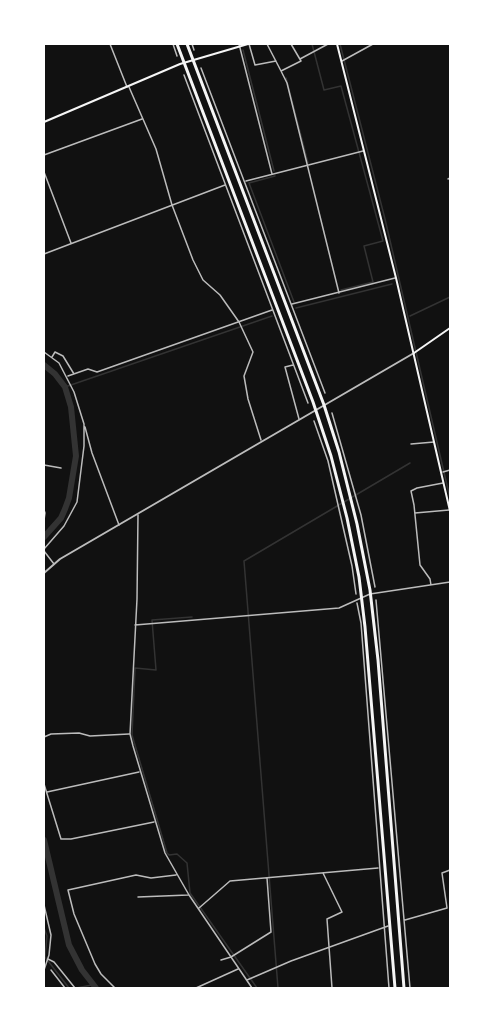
<!DOCTYPE html>
<html>
<head>
<meta charset="utf-8">
<style>
	body { margin:0 }
	#map { position:relative; width:494px; height:1032px; overflow:hidden; background:#111; font-family:Raleway,sans-serif }
	canvas { display:block }
	.frame { position:absolute; inset:0; border:45px solid #fff; pointer-events:none }
</style>
</head>
<body>
<div id="map">
<canvas width="494" height="1032"></canvas>
<div class="frame"></div>
</div>
<script>
const g = document.querySelector('canvas').getContext('2d');
g.lineJoin = 'round';
const poly = rows => new Path2D(rows.map(r => 'M' + r).join(''));
function stroke(path, color, width, dash) { g.strokeStyle = color; g.lineWidth = width; g.lineCap = dash ? 'butt' : 'round'; g.setLineDash(dash || []); g.stroke(path); }
const stream = poly([
	[312,44,324,90,341,86,383,241,364,246,373,282,341,290],
	[340,44,385,219,450,498],
	[243,50,274,171],
	[286,78,308,163],
	[275,176,249,183,294,302],
	[296,308,392,284],
	[410,316,450,297],
	[65,387,272,316],
	[192,617,152,620,156,670,135,668,132,735,167,853,169,855,177,854,187,863,190,893,257,988],
	[44,928,47,936,45,957,69,988],
	[76,988,92,985],
	[278,988,244,561,410,463]
]);
const river = poly([
	[44,365,55,374,65,387,71,407,76,456,69,498,65,509,61,518,44,537],
	[44,840,69,945,82,970,96,988]
]);
const minor = poly([
	[110,44,127,87],
	[173,44,177,56],
	[192,44,194,50],
	[239,44,272,174],
	[249,44,255,65,276,61],
	[267,44,281,71,301,61,291,44],
	[300,59,328,44],
	[342,61,373,44],
	[201,68,325,393],
	[281,71,287,83,339,293],
	[184,75,308,403],
	[129,87,156,149,172,205,193,260,203,280,220,295,239,322,253,352,244,376,248,399,261,440],
	[44,155,142,119],
	[44,172,71,243],
	[448,179,450,178],
	[246,181,363,151],
	[44,254,225,185],
	[292,304,395,278],
	[44,352,59,363,74,392,84,424,84,446,77,502,64,526,44,549],
	[52,357,55,352,63,356,74,374],
	[293,365,285,367,299,419],
	[68,376,88,369,97,372,272,310],
	[332,413,361,515,375,587],
	[314,421,328,461,352,566,356,594],
	[85,427,92,453,119,525],
	[411,444,434,442],
	[44,465,61,468],
	[443,472,450,470],
	[44,510,45,513,44,520],
	[415,513,449,510],
	[138,515,137,599,130,734,133,746,165,853,189,895,252,988],
	[44,551,54,564],
	[431,585,430,579,420,565,414,505,411,491,417,488,443,483],
	[376,600,410,988],
	[357,603,361,623,389,988],
	[135,625,339,608,370,594,450,582],
	[44,737,51,734,79,733,90,736,129,734],
	[44,784,61,839,71,839,154,822],
	[47,792,139,772],
	[323,873,342,912,327,919,332,988],
	[138,897,188,895],
	[44,905,51,935,49,955,44,970],
	[199,908,230,881,378,868],
	[405,920,447,908,442,873,450,870],
	[48,959,54,962,75,988],
	[221,960,231,957,271,932,267,878],
	[51,970,65,988],
	[247,980,291,961,388,926],
	[115,988,101,974,95,964,74,914,68,890,136,875,151,878,176,875],
	[196,988,238,969]
]);
const tertiary = poly([
	[44,573,60,559,414,353]
]);
const secondary = poly([
	[44,122,180,64,248,44],
	[414,353,450,328]
]);
const primary = poly([
	[337,44,396,278,450,511]
]);
const trunk = poly([
	[177,44,313,402,331,456,347,518,359,577,365,627,395,988],
	[187,44,324,405,339,452,357,524,370,590,378,660,404,988]
]);
stroke(stream, '#333', 1.5);
stroke(river, '#333', 6);
stroke(minor, '#bcbcbc', 1.5);
stroke(tertiary, '#bcbcbc', 2);
stroke(secondary, '#f5f5f5', 2);
stroke(primary, '#f5f5f5', 2);
stroke(trunk, '#f5f5f5', 3);
</script>
</body>
</html>
